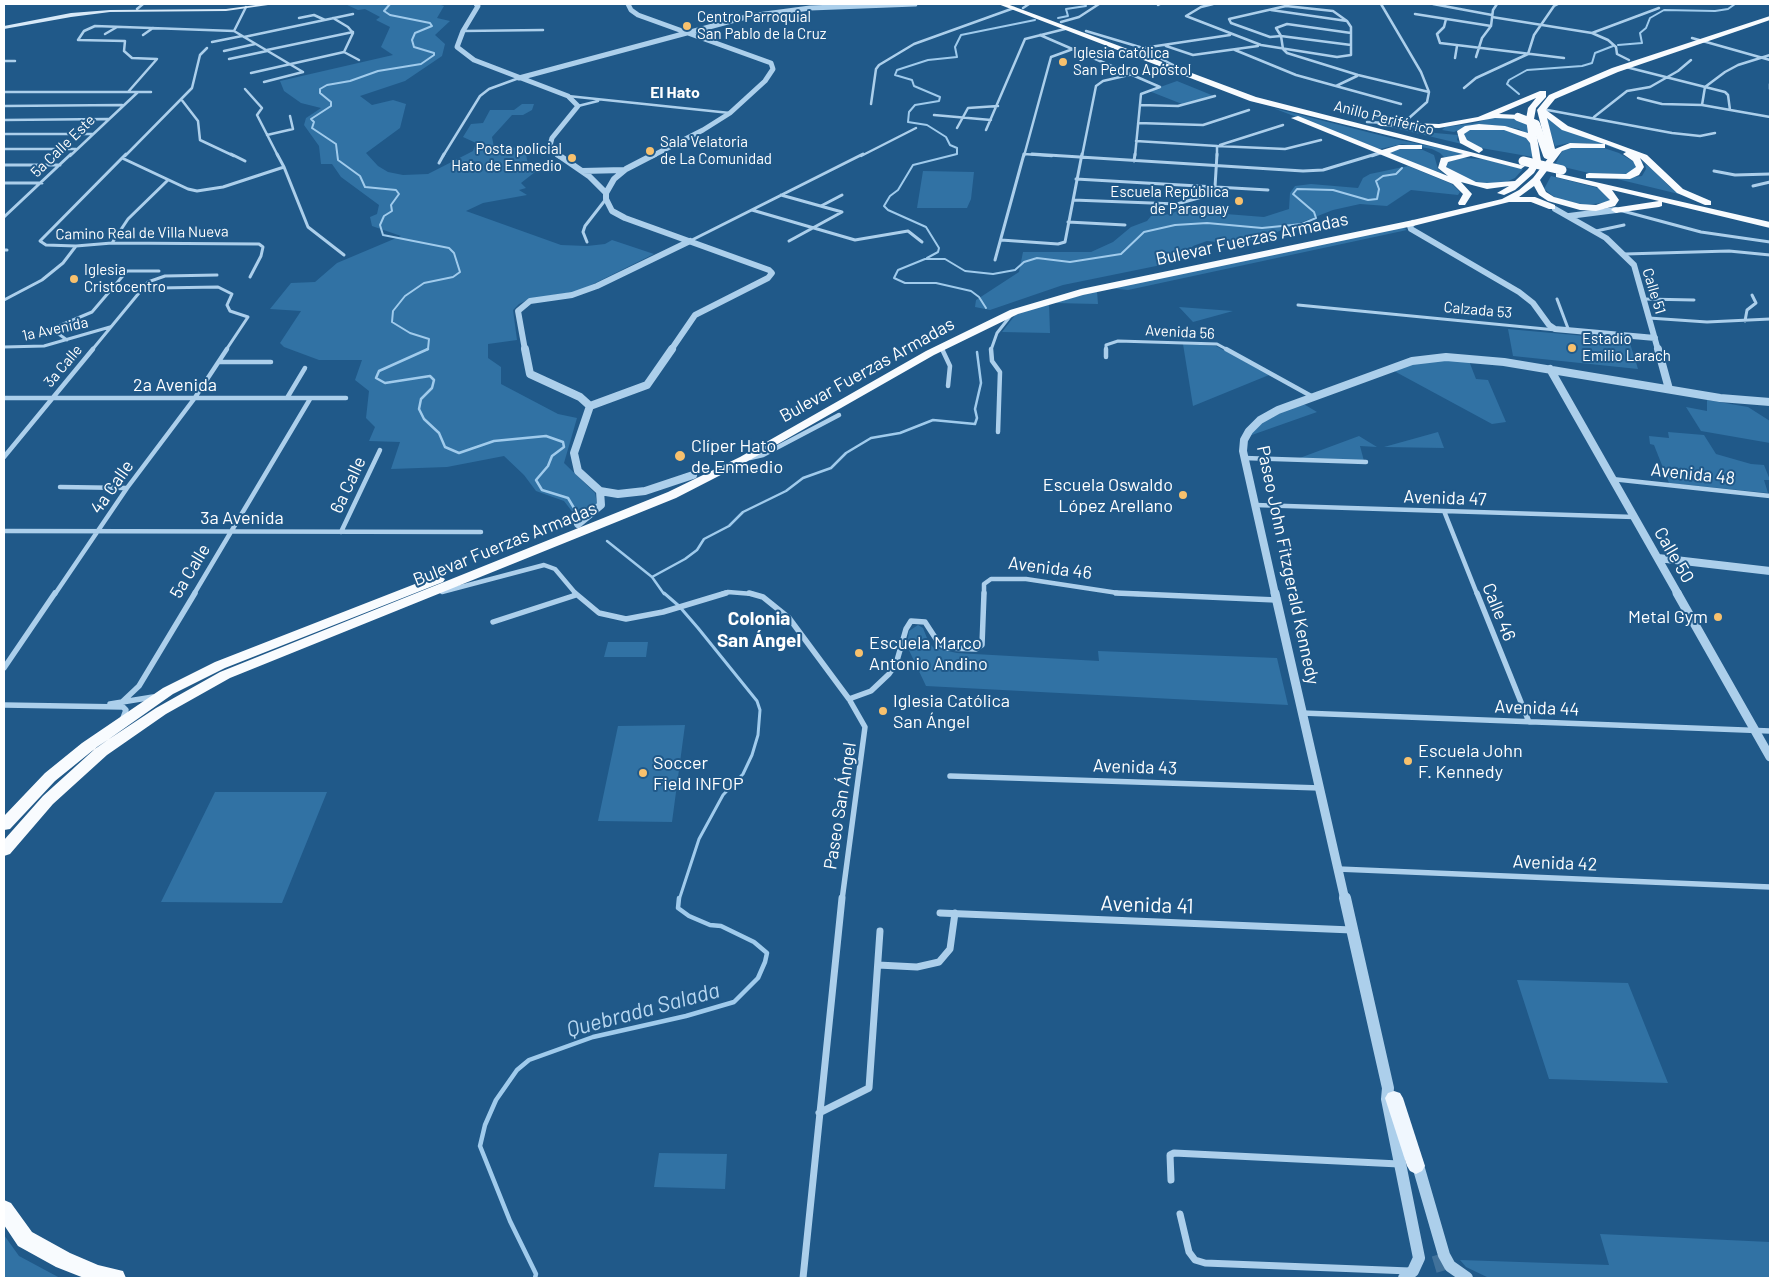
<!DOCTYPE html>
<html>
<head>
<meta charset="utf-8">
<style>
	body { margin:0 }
	#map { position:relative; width:1774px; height:1282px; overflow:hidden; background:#205989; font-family:Barlow,sans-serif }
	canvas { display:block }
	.frame { position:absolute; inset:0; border:5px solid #fff; pointer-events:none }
</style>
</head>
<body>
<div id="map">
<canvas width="1774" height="1282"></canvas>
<div class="frame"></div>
</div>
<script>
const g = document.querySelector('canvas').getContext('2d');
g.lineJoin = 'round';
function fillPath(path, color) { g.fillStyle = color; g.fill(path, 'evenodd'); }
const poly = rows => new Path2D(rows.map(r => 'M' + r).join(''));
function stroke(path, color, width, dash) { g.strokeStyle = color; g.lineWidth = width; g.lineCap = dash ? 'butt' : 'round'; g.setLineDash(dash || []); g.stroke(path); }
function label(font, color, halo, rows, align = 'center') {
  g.font = font + ' Barlow,sans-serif'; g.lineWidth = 4; g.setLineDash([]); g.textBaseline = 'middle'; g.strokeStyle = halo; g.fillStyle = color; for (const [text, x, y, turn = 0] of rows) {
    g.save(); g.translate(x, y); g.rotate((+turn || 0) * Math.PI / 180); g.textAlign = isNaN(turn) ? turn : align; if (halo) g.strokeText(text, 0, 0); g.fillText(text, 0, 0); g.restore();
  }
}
const green = poly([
	[345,4,438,4,444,6,437,18,450,21,435,35,445,44,442,56,405,81,360,96,372,105,393,100,406,104,400,128,366,153,378,166,388,172,403,175,428,174,473,151,476,143,463,137,471,124,483,123,490,110,514,110,522,104,534,104,532,110,523,115,512,115,492,137,494,147,525,148,527,160,535,172,521,183,526,188,519,190,527,195,483,203,466,211,561,245,587,246,605,244,612,240,654,254,579,291,529,299,519,304,513,310,517,340,488,344,488,358,501,367,501,384,558,414,577,418,564,463,595,493,597,504,588,512,574,514,564,501,536,491,524,475,504,456,447,467,391,469,400,442,369,441,375,427,366,418,369,391,355,380,362,360,319,360,284,347,280,343,301,311,270,309,291,283,315,282,337,263,401,236,372,226,370,217,377,214,379,205,341,177,332,164,321,164,319,146,304,125,306,118,321,108,301,103,284,91,280,81,393,55,381,47,390,27,376,20,380,17,365,9,358,10],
	[1177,81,1214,96,1182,104,1149,91],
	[1273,108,1395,139,1468,154,1445,158,1440,153,1432,149,1402,144,1380,149],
	[1495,116,1527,120,1531,136,1519,129,1495,125,1471,125,1454,132,1442,130,1445,127,1476,123],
	[1546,118,1577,134,1632,153,1653,170,1670,187,1683,195,1617,179,1642,176,1646,169,1645,164,1629,153,1605,145,1587,143,1569,143,1555,146],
	[1386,126,1432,128,1431,131,1435,133,1458,135,1457,140,1462,144],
	[1500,128,1522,134,1530,141,1533,157,1481,148,1463,139,1464,133,1468,130],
	[1569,147,1601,147,1619,153,1636,163,1637,167,1629,174,1589,173,1555,165,1563,149],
	[1411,148,1423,150,1434,155,1438,169,1444,174,1387,153,1399,149],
	[1462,158,1484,159,1523,169,1515,178,1504,183,1495,184,1470,181,1447,169,1445,165,1448,162],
	[1408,166,1452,184,1460,192,1458,195,1411,190,1387,206,1360,204,1333,210,1259,239,1229,243,1207,241,1193,246,1182,258,1166,264,1063,285,990,310,975,307,976,300,1019,272,1023,252,1091,252,1113,242,1131,227,1147,221,1151,216,1171,214,1185,207,1213,213,1264,217,1289,209,1290,193,1295,186,1311,184,1358,188,1363,178,1370,174],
	[923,171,974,172,971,199,967,208,917,208],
	[1551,176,1598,188,1611,198,1609,202,1586,205,1557,199,1544,189],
	[1401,226,1407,230,1128,290,1109,288],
	[1097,291,1098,304,1054,303],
	[1049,304,1050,333,1002,332,1016,314],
	[1179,307,1233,311,1193,322],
	[1508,329,1629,340,1638,369,1513,356],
	[1183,344,1216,346,1269,375,1193,406],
	[1447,359,1469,361,1476,379,1488,380,1506,422,1492,424,1394,371,1415,363],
	[1707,400,1748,407,1770,421,1770,443,1701,431,1686,407,1707,411],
	[1302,403,1317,412,1249,436,1264,421],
	[1438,432,1444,448,1384,447],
	[1668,432,1704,435,1716,454,1751,464,1764,465,1770,480,1764,480,1768,493,1669,483,1654,445,1650,444,1649,436,1669,438],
	[1359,436,1377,447,1360,446,1364,461,1297,459],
	[918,625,923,628,929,643,934,648,957,653,1099,661,1098,651,1277,658,1288,705,926,686,907,646,909,631],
	[608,642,648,642,646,657,604,657],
	[685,725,672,822,598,821,618,726],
	[215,792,327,792,282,903,161,902],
	[1517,980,1628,983,1668,1083,1549,1079],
	[659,1153,727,1154,725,1189,654,1187],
	[1600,1234,1770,1242,1770,1278,1489,1278,1466,1267,1460,1260,1609,1265],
	[4,1235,19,1256,60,1278,4,1278]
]);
const streamFar3 = poly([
	[390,4,384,11,390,15,430,23,432,26,415,33,412,40,414,47,434,53,434,55,421,64,378,71,350,81,327,85,320,89,320,93,331,102,331,106,311,119,314,122,312,128,336,144,338,160,360,176,365,187,396,190,399,194,391,205,392,211,384,216,380,225,383,235,449,248,454,253,460,272,453,277,424,283,405,296,393,311,392,322,410,333,429,339,428,349,426,350],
	[1058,18,1068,16,1066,9,1086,6,1085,4],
	[1618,45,1642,43,1640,33,1646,28,1650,18,1664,10,1715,11,1728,9,1735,4],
	[1519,94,1507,84,1509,80,1527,70,1582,66,1592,63,1595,53,1613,46],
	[927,258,938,252,939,248,926,227,888,210,884,206,890,196,898,190,913,165,957,154,957,148,950,145,946,137,927,125,908,122,909,112,915,105,939,101,940,97,914,86,912,80,895,75,897,70,928,60,957,57,955,47,961,35,1035,20],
	[986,308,979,297,971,291,936,283,905,283,894,278,898,270,925,259,945,259,965,271,993,274,1015,270,1024,262,1037,258,1070,262,1121,254,1144,232,1175,225,1207,223,1262,228,1302,224,1316,218,1314,212,1293,194,1297,189,1333,190,1368,200,1377,199,1379,189,1376,181,1383,176,1396,174,1402,168]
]);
const streamFar2 = poly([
	[428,349,379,371,376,378,385,383,430,376,434,380,432,388,421,399,419,409,424,419,439,433,445,447,459,453,494,441,546,436,563,442,564,447,552,456,548,466,536,480,542,490,568,498,577,513],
	[607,541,652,577,664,594],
	[652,577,685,559,697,550,704,539,729,526,743,512,786,491,803,478,831,468,846,453,871,438,900,433,933,420,975,424,977,418,975,409,981,383,977,352]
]);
const streamFar1 = poly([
	[664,593,679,606,698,628,757,701,760,710,758,735,752,755,743,774,723,795,699,839,679,900]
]);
const stream = poly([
	[535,1278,536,1274,510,1221,480,1146,485,1125,496,1100,517,1070,529,1060,593,1037,686,1016,734,1002,758,978,765,962,767,953,754,942,721,926,710,925,689,916,678,908,679,898]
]);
const primaryTunnel = poly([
	[1440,1254,1447,1278]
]);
const minorFar4 = poly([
	[1213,4,1201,7,1186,16,1261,45,1337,57,1351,55,1351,45],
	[1433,4,1492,15],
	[1158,5,1160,4],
	[1286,6,1333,11,1347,21,1351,27,1351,45,1281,36,1270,37,1231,23,1229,19,1286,6],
	[1023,8,1029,4],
	[137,9,143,4],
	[1271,10,1347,21],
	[1415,14,1491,26],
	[1492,17,1592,33,1608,40,1616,47,1617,54,1629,60],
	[299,18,314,15,325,20],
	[1446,19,1444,27,1437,34,1440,43,1564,58],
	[1061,22,1079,17,1099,4],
	[234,31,246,7],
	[463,31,543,30],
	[1086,31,1143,48,1230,35],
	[1351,33,1287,24,1276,28,1281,36,1283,49,1287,53,1358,75,1429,92],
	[1592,33,1659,8],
	[105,34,117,27],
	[143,35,153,28],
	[1040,35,1160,87],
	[244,37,353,14],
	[1692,38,1770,60],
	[212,42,242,36],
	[1166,46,1193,55,1258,46],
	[1153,48,1151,51,1154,55,1177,67],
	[267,50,353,32],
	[1235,50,1296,75,1401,104],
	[224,51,255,44],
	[344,52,359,60],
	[1476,57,1482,38,1491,26,1493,10,1497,4],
	[1455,58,1457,46],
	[229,59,267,51],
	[4,61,15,61],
	[1626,67,1725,92,1728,95,1730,110],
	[251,73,344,52,353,33,348,27,333,18],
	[264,82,303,72],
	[1770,84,1770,89],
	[1336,86,1357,76],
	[1464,88,1476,78,1528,54,1534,35,1554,6,1558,4],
	[245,89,262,108,257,115,278,156],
	[4,92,151,92],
	[128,92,157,59,132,58,124,51,125,41,78,40,84,31,95,26,234,31,303,72],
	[568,96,730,113],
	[1638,98,1662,104,1702,105,1770,117],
	[181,99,198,121,200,140,234,156],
	[871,104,876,69,879,65,914,44,1014,8],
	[1140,105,1178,106,1215,96],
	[1702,105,1705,87,1725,72,1738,65,1770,55],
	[4,106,122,105],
	[578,106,598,101],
	[1542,109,1672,133,1700,136,1715,133],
	[934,115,991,120],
	[1594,117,1627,91,1650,87,1678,71,1691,60],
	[4,120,108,119],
	[1367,122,1388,123,1409,118,1427,102,1429,92,1421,72,1381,4],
	[1138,123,1203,125,1249,110],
	[957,128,968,108,998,106],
	[986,130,1025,39,1065,29],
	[4,134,93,134],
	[267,135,293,129,290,116],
	[1136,141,1217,146,1217,156],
	[1220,145,1283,125],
	[1217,146,1285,149,1321,140],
	[4,149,76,149],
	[1024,154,1052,156],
	[70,156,138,92],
	[125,156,192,88,200,55,207,48],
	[443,156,480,96,489,89,519,78],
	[861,156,916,128],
	[1024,156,1051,57,1073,49],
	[1082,156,1096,86,1103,81,1133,74],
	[1135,156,1141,94,1160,87],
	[1372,156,1381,153]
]);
const minorFar3 = poly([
	[126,154,40,241,46,245,76,246,112,243,259,244,263,247,261,256,250,277],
	[231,154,245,161],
	[1032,154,1303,171,1323,170,1376,154],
	[122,158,188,189,197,191,223,187,284,167,277,154],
	[1134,161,1135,154],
	[439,163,444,154],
	[4,165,60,165],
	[284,167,308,227,344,255],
	[1714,171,1735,175,1770,174],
	[1076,179,1268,190],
	[4,183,42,183],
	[1753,186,1770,182],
	[781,195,842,212,789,241],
	[1073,200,1177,204,1202,197,1215,187,1217,154],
	[821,206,842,195],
	[752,210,855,240,908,231,922,242],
	[1619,210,1701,232,1770,242],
	[4,217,71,154],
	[1068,222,1125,225],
	[1596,231,1624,225],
	[1001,240,1058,244,1065,242,1082,154],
	[690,241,863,154],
	[587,242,583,232,585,226,606,199],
	[112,243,128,219,168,180],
	[4,250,7,250],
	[1625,254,1729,251,1770,255],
	[995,260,1024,154],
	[119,271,127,271],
	[158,288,218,287,232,294,227,305,230,311,248,317,226,350],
	[1557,299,1569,331],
	[1644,299,1694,300],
	[4,300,42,280,63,263,76,246],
	[1298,305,1556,330],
	[1649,318,1707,322,1770,319],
	[1745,321,1747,310,1756,303,1752,295],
	[67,340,53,330,54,328,92,312,127,271,159,271],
	[4,347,44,346,110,327],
	[941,347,943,350],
	[92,350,148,282,165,276,217,275],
	[991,350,997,333,1012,314],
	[1106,350,1106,345,1118,341,1217,344,1228,350]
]);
const minorFar2 = poly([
	[942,349,950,366,948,386],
	[991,349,992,361,1000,372,998,432],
	[1106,349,1106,357],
	[1226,349,1313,397],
	[219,362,271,362],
	[4,398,346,398],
	[287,398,305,368],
	[4,457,93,349],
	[750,458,763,455,839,415],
	[1244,458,1366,462],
	[1612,479,1770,496],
	[60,487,127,488],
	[1255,505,1634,517],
	[1444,511,1477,594],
	[4,531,481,532],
	[341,532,380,450],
	[442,592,544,565,555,569,576,594],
	[55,594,127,488,194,399,227,349],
	[194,594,310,399],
	[722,594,728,592,753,594],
	[984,594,984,584,991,579,1026,579,1118,593,1139,594]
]);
const minorFar1 = poly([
	[575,593,599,613,626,619,663,612,726,593],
	[749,593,763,597,789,618,849,699,865,727,842,900],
	[1116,593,1276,600],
	[1477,593,1529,722],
	[493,622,576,595],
	[4,668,55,593],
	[849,699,871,691,889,674,896,664,906,629,911,621,925,622,938,642,946,648,976,649,982,645,984,593],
	[121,703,139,686,195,593],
	[110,704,153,697],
	[4,705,123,707,126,710,123,718],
	[1302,713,1770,731],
	[950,776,1320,788],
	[1338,869,1770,887]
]);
const minor = poly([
	[940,913,1352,930],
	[878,965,917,967,939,962,950,949,955,913],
	[819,1113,869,1088,880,931],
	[1171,1180,1170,1155,1174,1153,1399,1164],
	[1180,1214,1189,1252,1195,1260,1205,1263,1410,1271],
	[803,1278,842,898]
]);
const tertiaryFar4 = poly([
	[476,4,478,6,463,31,457,47,474,60,568,96,578,106,552,138,549,149,559,156],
	[628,4,631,10,638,15,771,63,773,69,765,81,730,113,703,130,652,156],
	[519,78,750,16,810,8,915,4]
]);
const tertiaryFar3 = poly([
	[557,154,589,176,606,193],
	[655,154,626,169,614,179,606,193,606,199,612,211,625,218,769,270,772,273,768,278,695,315,671,350],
	[582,171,624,170],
	[1555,209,1606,238,1634,265,1658,350],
	[1569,216,1616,210],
	[1413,223,1410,226,1411,229,1519,292,1533,303,1549,325,1555,329,1655,338],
	[525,350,518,311,530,301,572,295,597,286,690,241]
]);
const tertiaryFar2 = poly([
	[525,349,530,374,580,397,590,406],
	[672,349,647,385,590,406,574,453,578,471,600,491,618,494,645,491,693,475],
	[1658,349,1669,389],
	[1550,369,1678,594],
	[578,524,601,505,600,491],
	[1658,558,1770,571],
	[1275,594,1243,451,1244,440,1249,431,1260,420,1278,410,1412,361,1446,357,1504,362,1720,398,1770,402]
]);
const tertiaryFar1 = poly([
	[1275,593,1345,900],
	[1677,593,1770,757]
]);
const tertiary = poly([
	[1345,898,1388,1088,1387,1099,1419,1258,1413,1271,1404,1278],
	[1417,1162,1444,1255,1450,1266,1467,1278]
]);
const secondary = poly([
	[263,4,275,4,226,11,110,12,71,17,4,29,4,26,71,13,110,10,226,9,263,4]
]);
const primary = poly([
	[1394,1091,1400,1093,1403,1098,1425,1166,1422,1171,1416,1174,1410,1171,1407,1166,1385,1098,1388,1093,1394,1091]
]);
const trunk = poly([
	[998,4,1007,4,1256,97,1525,166,1521,169,1471,156,1448,162,1446,167,1476,182,1487,183,1515,181,1528,169,1533,161,1530,143,1526,138,1504,130,1470,130,1464,134,1467,140,1482,148,1483,150,1479,153,1460,143,1457,131,1465,126,1479,124,1505,126,1528,133,1526,119,1528,108,1536,98,1499,114,1521,115,1522,117,1518,119,1495,118,1439,128,1381,126,1377,124,1381,122,1439,124,1478,117,1540,91,1546,91,1546,97,1536,108,1534,119,1541,161,1534,173,1515,190,1504,195,1497,193,1509,186,1487,189,1461,182,1472,194,1465,205,1459,205,1458,203,1463,194,1453,184,1291,118,1298,116,1382,150,1399,145,1422,145,1422,149,1400,149,1390,153,1448,176,1438,168,1441,158,1463,154,1250,101,998,4],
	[1770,16,1770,20,1618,72,1555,99,1546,110,1568,126,1647,155,1683,189,1711,201,1711,205,1705,205,1677,193,1640,158,1644,167,1639,175,1630,179,1586,178,1586,174,1589,173,1626,174,1636,167,1633,161,1623,154,1626,152,1605,144,1605,148,1571,148,1562,151,1540,180,1546,192,1554,197,1580,204,1596,205,1610,200,1597,187,1556,177,1556,173,1770,222,1770,228,1662,202,1662,206,1659,207,1616,213,1611,210,1613,208,1659,201,1612,190,1619,200,1615,206,1596,211,1580,210,1548,201,1539,195,1534,186,1519,197,1535,197,1555,205,1555,209,1549,209,1531,202,1509,202,1413,226,1083,295,1018,314,934,355,748,461,676,498,230,678,166,714,107,755,53,804,10,854,4,856,4,840,43,796,97,747,156,708,220,672,668,492,740,457,926,351,1010,310,1081,289,1413,220,1502,199,1519,190,1533,178,1549,157,1537,110,1549,95,1612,68,1770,16],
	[1547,118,1562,130,1604,144,1570,143,1555,149,1547,118],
	[438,575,445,579,443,582,225,668,173,694,92,751,55,781,10,829,4,830,4,816,45,773,82,743,163,688,215,662,438,575],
	[4,1200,11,1203,32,1232,70,1253,98,1265,123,1271,126,1278,84,1278,56,1267,18,1246,4,1225,4,1200]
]);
const trunkBridgeFar1 = poly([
	[1518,117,1536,124,1547,155]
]);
const trunkBridge = poly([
	[1523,161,1562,170]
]);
const markers = [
	[687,26,5,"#f8c16d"],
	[1063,62,5,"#f8c16d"],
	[650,151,5,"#f8c16d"],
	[572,158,5,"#f8c16d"],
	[1239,201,5,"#f8c16d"],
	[74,279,5,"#f8c16d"],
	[1572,348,5,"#f8c16d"],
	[680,456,6,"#f8c16d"],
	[1183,495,5,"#f8c16d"],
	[1718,617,5,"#f8c16d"],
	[859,653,5,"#f8c16d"],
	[883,711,5,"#f8c16d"],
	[1408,761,5,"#f8c16d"],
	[643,773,5,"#f8c16d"]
];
const farPoinames = [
	["Centro Parroquial",697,17],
	["San Pablo de la Cruz",697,34],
	["Iglesia católica",1073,53],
	["San Pedro Apóstol",1073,70],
	["Sala Velatoria",660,142],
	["de La Comunidad",660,159],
	["Posta policial",562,149,"right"],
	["Hato de Enmedio",562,166,"right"],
	["Escuela República",1229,192,"right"],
	["de Paraguay",1229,209,"right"],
	["Iglesia",84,270],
	["Cristocentro",84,287],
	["Estadio",1582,339],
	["Emilio Larach",1582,356]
];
const farStreetnames = [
	["Anillo Periférico",1384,118,14],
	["5a Calle Este",63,146,-44],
	["Camino Real de Villa Nueva",142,233,-1],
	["Calle 51",1654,291,73],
	["Calzada 53",1478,310,5],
	["1a Avenida",55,329,-12],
	["Avenida 56",1180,332,3],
	["3a Calle",63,366,-50]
];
const farNeighbourhoodnames = [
	["El Hato",675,93]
];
const streetNames = [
	["Bulevar Fuerzas Armadas",1252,239,-12],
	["Bulevar Fuerzas Armadas",867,370,-29],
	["2a Avenida",175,385],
	["Avenida 48",1693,474,6],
	["6a Calle",348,485,-65],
	["4a Calle",112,487,-55],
	["Avenida 47",1445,498,2],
	["3a Avenida",242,518],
	["Bulevar Fuerzas Armadas",505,544,-22],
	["Calle 50",1674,555,60],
	["Paseo John Fitzgerald Kennedy",1288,565,78],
	["Avenida 46",1050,568,7],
	["5a Calle",190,571,-59],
	["Calle 46",1499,612,68],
	["Avenida 44",1537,708,2],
	["Avenida 43",1135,767,2],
	["Paseo San Ángel",840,806,-81],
	["Avenida 42",1555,863,2]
];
const poiNames = [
	["Clíper Hato",691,446],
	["de Enmedio",691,467],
	["Escuela Oswaldo",1173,485,"right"],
	["López Arellano",1173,506,"right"],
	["Metal Gym",1708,617,"right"],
	["Escuela Marco",869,643],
	["Antonio Andino",869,664],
	["Iglesia Católica",893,701],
	["San Ángel",893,722],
	["Escuela John",1418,751],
	["F. Kennedy",1418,772],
	["Soccer",653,763],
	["Field INFOP",653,784]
];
const neighbourhoodNames = [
	["Colonia",759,619],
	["San Ángel",759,641]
];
const nearStreetnames = [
	["Avenida 41",1147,905,2]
];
const nearWaternames = [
	["Quebrada Salada",643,1010,-15]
];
fillPath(green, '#3172a4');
stroke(streamFar3, '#a0cbec', 2);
stroke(streamFar2, '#a0cbec', 2.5);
stroke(streamFar1, '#a0cbec', 3);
stroke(stream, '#a0cbec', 4.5);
stroke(primaryTunnel, '#41729b', 17, [17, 9]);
stroke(minorFar4, '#accfeb', 2.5);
stroke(minorFar3, '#accfeb', 3);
stroke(minorFar2, '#accfeb', 4.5);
stroke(minorFar1, '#accfeb', 5.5);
stroke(minor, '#accfeb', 7);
stroke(tertiaryFar4, '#accfeb', 5);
stroke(tertiaryFar3, '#accfeb', 6);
stroke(tertiaryFar2, '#accfeb', 8);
stroke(tertiaryFar1, '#accfeb', 9);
stroke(tertiary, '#accfeb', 12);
fillPath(secondary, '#d7e9f8');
fillPath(primary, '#f0f7fe');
fillPath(trunk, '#f8fbfe');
stroke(trunkBridgeFar1, '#f8fbfe', 8);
stroke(trunkBridge, '#f8fbfe', 9);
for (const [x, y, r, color] of markers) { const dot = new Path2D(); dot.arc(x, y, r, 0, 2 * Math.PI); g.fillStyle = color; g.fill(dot); stroke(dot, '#205989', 2); }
label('15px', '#fff', '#205989', farPoinames, 'left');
label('15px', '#fff', '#205989', farStreetnames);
label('bold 16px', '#fff', '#205989', farNeighbourhoodnames);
label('18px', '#fff', '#205989', streetNames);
label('18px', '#fff', '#205989', poiNames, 'left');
label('bold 19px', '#fff', '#205989', neighbourhoodNames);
label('21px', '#fff', '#205989', nearStreetnames);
label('italic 22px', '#b8d8f2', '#205989', nearWaternames);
</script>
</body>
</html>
